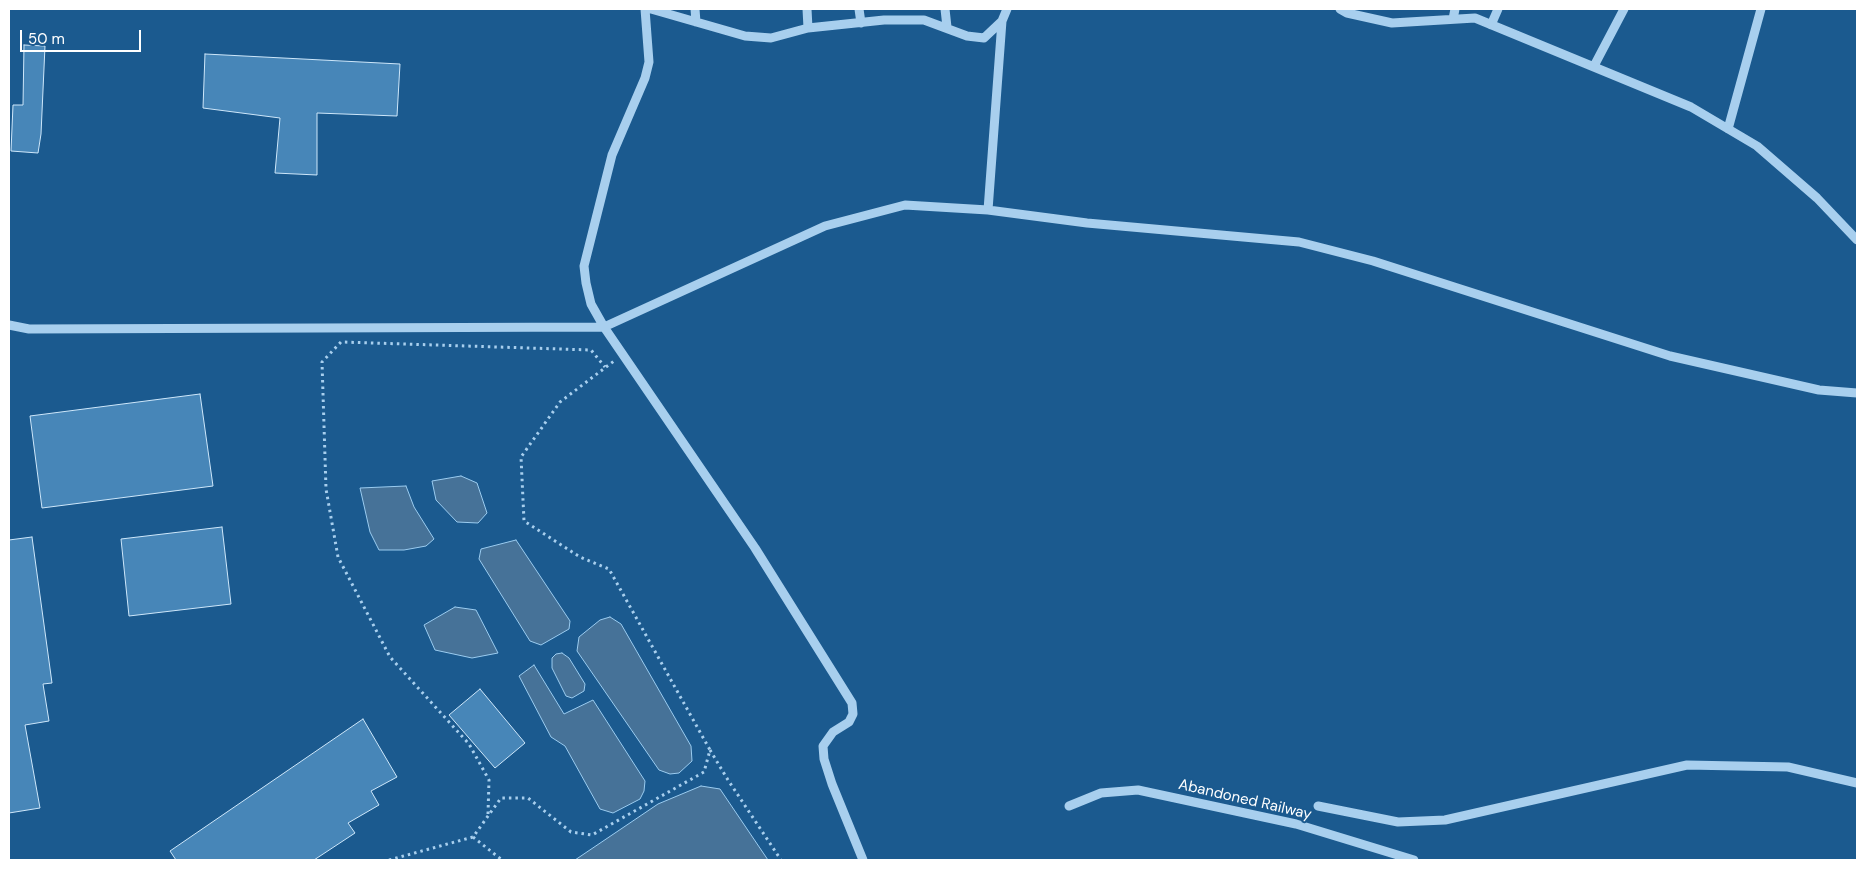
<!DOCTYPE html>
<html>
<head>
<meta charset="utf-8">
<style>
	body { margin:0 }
	#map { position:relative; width:1866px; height:869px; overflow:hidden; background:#1b5a8f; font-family:"DM Sans",sans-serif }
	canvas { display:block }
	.frame { position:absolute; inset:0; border:10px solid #fff; pointer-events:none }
	.scale { position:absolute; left:20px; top:30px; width:121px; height:22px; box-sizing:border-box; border:2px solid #fff; border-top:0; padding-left:6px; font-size:15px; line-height:18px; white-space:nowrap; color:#fff; -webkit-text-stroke:4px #1b5a8f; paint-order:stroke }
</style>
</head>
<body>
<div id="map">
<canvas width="1866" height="869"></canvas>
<div class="frame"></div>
<div class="scale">50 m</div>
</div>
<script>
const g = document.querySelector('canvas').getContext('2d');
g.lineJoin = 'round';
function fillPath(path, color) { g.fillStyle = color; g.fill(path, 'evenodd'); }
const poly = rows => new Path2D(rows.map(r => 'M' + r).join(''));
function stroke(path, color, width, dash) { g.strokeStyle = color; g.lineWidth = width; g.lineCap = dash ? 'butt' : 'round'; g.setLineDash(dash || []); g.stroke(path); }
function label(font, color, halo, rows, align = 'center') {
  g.font = font + ' "DM Sans",sans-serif'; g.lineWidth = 4; g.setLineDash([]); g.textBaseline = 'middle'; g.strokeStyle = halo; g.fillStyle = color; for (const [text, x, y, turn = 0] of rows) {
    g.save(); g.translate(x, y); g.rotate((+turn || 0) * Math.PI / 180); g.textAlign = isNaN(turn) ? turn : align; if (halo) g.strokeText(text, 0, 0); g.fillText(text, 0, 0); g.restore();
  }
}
const water = poly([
	[461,476,477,483,487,513,478,523,457,522,436,500,432,481,461,476],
	[406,486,414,507,434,539,426,546,404,550,379,550,370,532,360,488,406,486],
	[516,540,570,621,569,629,541,645,530,641,479,559,481,549,516,540],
	[455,607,476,610,498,653,472,658,435,650,424,625,455,607],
	[610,617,621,624,691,746,692,761,679,773,670,774,659,770,577,651,579,637,600,620,610,617],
	[562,653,569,658,585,684,584,691,572,698,566,696,552,668,552,658,556,654,562,653],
	[534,665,564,714,593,700,645,781,644,791,640,799,613,813,600,809,565,746,551,737,519,676,534,665],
	[701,786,720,789,768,860,575,860,658,804,701,786]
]);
const building = poly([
	[24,45,45,46,41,134,38,153,11,151,13,105,23,105,24,45],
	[205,54,400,64,397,116,317,113,317,175,275,173,280,118,203,108,205,54],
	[200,394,213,486,42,508,30,416,200,394],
	[222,527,231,604,129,616,121,539,222,527],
	[32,537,52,683,43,684,49,721,25,725,40,808,9,813,9,540,32,537],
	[480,689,525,743,495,768,449,715,480,689],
	[363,719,397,777,371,791,379,805,348,823,355,833,314,860,176,860,170,851,363,719]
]);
const path = poly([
	[710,750,728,780,781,860],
	[488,814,489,780,469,744,390,657,338,557,326,489,322,362,341,342,591,350,605,367],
	[473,837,502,860],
	[389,860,473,837,501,798,528,798,571,832,592,835,704,772,710,750,609,569,580,557,524,521,521,457,560,402,614,361]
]);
const minor = poly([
	[645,9,649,62,645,78,612,155,584,266,586,283,591,304,604,327,755,548,852,703,853,714,849,722,833,732,823,746,824,759,832,784,863,860],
	[651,9,745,36,771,38,808,28,884,20,924,20,967,36,984,38,1002,21,1007,9],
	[695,9,696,22],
	[807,9,808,28],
	[859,9,861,23],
	[945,9,947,27],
	[1340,9,1347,13,1392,23,1475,18,1691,107,1757,146,1817,198,1857,240],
	[1453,19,1455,9],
	[1491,25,1498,9],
	[1594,66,1624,9],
	[1728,129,1761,9],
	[988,210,1002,21],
	[9,325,29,329,604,327,825,226,905,205,988,210,1087,223,1299,242,1373,261,1670,356,1819,390,1857,393],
	[1069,806,1101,793,1138,790,1296,824,1414,860],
	[1318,806,1398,822,1445,820,1687,765,1788,767,1857,783]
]);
const streetNames = [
	["Abandoned Railway",1245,800,13]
];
fillPath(water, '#467298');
stroke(water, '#9bccf0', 1);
fillPath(building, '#4786b8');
stroke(building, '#cee7fa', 1);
stroke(path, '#a8cfee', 3, [2.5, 4]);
stroke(minor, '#a8cfee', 9);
label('15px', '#fff', '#1b5a8f', streetNames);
</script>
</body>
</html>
